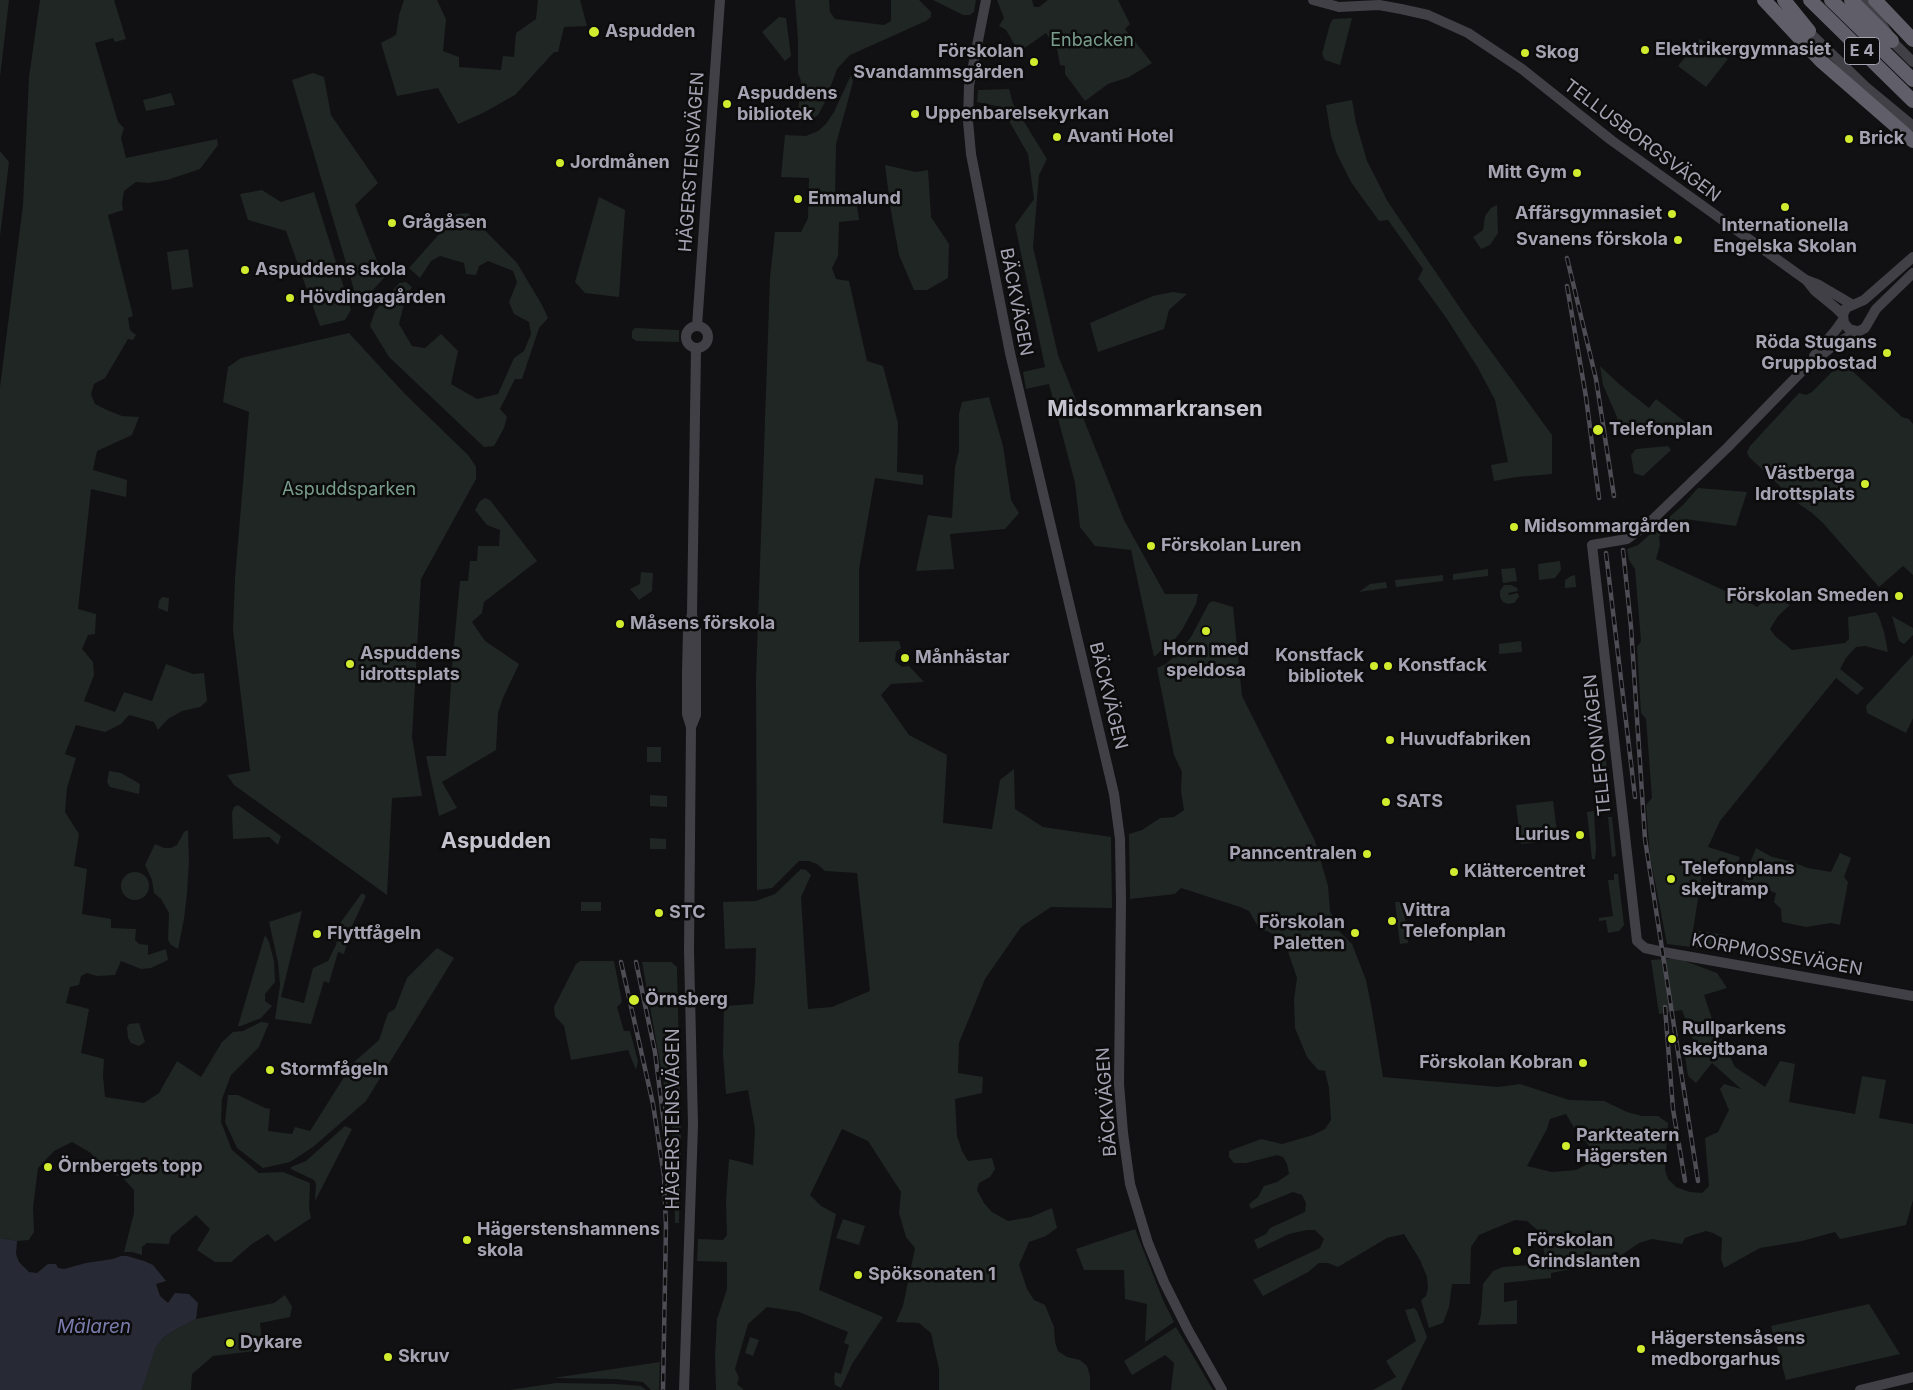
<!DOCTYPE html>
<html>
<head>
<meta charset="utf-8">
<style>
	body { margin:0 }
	canvas { display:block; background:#111012 }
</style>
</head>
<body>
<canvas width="1913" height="1390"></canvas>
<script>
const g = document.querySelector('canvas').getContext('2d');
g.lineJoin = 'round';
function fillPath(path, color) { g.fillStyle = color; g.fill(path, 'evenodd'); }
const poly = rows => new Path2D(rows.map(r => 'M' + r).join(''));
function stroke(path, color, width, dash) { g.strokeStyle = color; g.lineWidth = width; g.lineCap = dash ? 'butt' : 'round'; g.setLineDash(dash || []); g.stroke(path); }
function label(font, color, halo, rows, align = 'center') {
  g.font = font + ' Inter,sans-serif'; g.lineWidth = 5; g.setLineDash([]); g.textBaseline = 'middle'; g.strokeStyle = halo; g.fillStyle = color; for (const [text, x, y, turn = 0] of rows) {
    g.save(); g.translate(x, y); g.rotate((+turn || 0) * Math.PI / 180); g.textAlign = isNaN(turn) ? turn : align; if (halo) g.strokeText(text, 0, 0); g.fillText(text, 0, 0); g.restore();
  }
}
const green = poly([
	[0,0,9,0,0,77],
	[40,0,114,0,126,39,115,42,113,38,95,43,118,122,124,128,121,138,126,158,217,139,218,145,200,169,167,180,148,183,136,182,124,191,122,203,123,210,108,215,133,316,128,318,130,330,136,335,133,340,128,339,105,378,94,384,91,394,95,404,107,410,122,416,139,417,132,435,97,451,93,470,127,480,126,497,91,489,78,609,96,614,95,634,88,635,82,649,93,662,94,675,84,701,115,712,124,692,152,701,166,664,193,674,204,673,207,701,200,707,182,711,168,719,158,730,154,722,129,715,121,724,105,732,76,725,65,754,76,758,67,788,65,812,79,834,74,866,87,869,82,914,111,919,111,928,136,929,135,940,139,944,148,945,148,955,166,949,168,960,151,968,141,969,121,961,115,975,97,976,87,973,81,976,79,985,70,987,66,1003,89,1009,81,1053,104,1059,103,1076,105,1097,144,1103,159,1093,177,1061,201,1077,222,1042,233,1032,243,1031,261,1022,269,1023,259,1047,231,1075,222,1099,221,1122,232,1150,259,1173,283,1172,310,1183,309,1208,311,1218,275,1242,268,1234,252,1244,231,1262,215,1262,197,1250,210,1229,196,1215,171,1236,169,1244,147,1243,142,1247,142,1255,132,1252,124,1252,134,1213,134,1190,122,1177,105,1172,91,1153,72,1142,54,1151,38,1168,33,1207,34,1232,29,1240,17,1241,0,1238,0,387,23,205,29,77],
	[404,0,437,0,446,19,443,51,459,57,459,67,501,70,503,56,514,57,516,33,536,19,538,0,580,0,587,26,564,27,558,52,554,52,515,95,483,113,458,124,438,88,397,96,381,43,396,35,399,15],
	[795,0,829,0,830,12,835,19,884,25,891,21,891,0,919,0,931,12,931,17,926,21,850,55,837,69,825,102,818,115,808,122,797,122,801,81,798,73,798,40],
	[933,0,976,0,974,12,970,15,963,15],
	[997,0,1032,0,1034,7,1039,7,1048,0,1118,0,1130,24,1125,29,1152,63,1129,77,1108,84,1085,101,1065,74,1065,66,1060,65,1057,49,1046,33,1019,52,1006,30,999,26,1004,18],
	[779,17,786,18,791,56,785,61,762,32],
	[1352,18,1340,65,1325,60,1322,54,1330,24,1333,19],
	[1700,39,1728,59,1706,87,1678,66],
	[313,73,324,77,331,115,378,183,355,205,379,266,384,270,390,271,364,300,357,300,292,80],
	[851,75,853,82,836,144,835,197,856,199,859,220,839,222,838,256,832,268,836,279,849,281,867,361,883,366,898,423,897,472,923,475,923,485,875,478,859,569,859,642,899,641,901,648,896,652,895,661,902,667,909,666,924,682,891,684,881,695,909,735,947,755,943,823,992,829,1000,780,1014,769,1015,809,1043,827,1111,837,1112,908,1051,907,1021,927,985,979,959,1043,958,1073,983,1077,982,1093,955,1099,957,1136,962,1151,968,1161,992,1158,995,1169,990,1177,979,1183,977,1190,984,1203,992,1212,1008,1221,1031,1217,1052,1208,1057,1228,1046,1236,1029,1242,1019,1265,1027,1289,1034,1300,1045,1305,1054,1327,1055,1342,1058,1351,1067,1357,1080,1360,1087,1366,1090,1376,1090,1390,939,1390,939,1369,931,1333,919,1323,896,1322,903,1306,915,1248,906,1237,899,1213,901,1192,868,1141,842,1129,810,1195,821,1206,836,1214,819,1290,883,1317,852,1364,841,1388,835,1385,834,1378,835,1372,841,1374,849,1345,844,1343,848,1332,799,1312,767,1307,748,1324,735,1369,739,1378,737,1384,744,1390,716,1390,715,1357,717,1319,727,1289,727,1262,697,1261,698,1239,723,1240,727,1235,726,1201,729,1159,753,1165,755,1129,748,1090,726,1094,723,1054,724,1006,753,1004,755,982,756,948,725,949,723,902,756,901,775,894,801,869,806,870,811,875,801,897,808,1009,832,1007,870,991,857,873,825,871,817,864,809,861,799,861,772,888,757,890,756,679,770,277,775,232,801,232,808,218,809,178,781,177,785,135,806,136,818,131,826,124,834,112],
	[1009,89,1013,104,1047,159,1039,175,1033,247,1058,355,1124,520,1165,594,1198,594,1196,604,1182,630,1175,639,1154,657,1131,550,1095,546,1080,527,1075,483,1049,384,1026,389,1023,372,1045,367,1015,225,1034,199,1028,154,1001,107,977,102,978,90],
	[171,93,175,105,146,111,143,100],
	[1352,100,1356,123,1367,161,1388,202,1471,324,1552,435,1552,474,1516,477,1494,481,1491,465,1508,462,1495,400,1478,368,1447,319,1418,279,1423,269,1388,220,1379,221,1351,182,1337,154,1331,136,1326,105],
	[0,151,9,162,0,236],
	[885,165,916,172,928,170,931,217,949,244,948,278,927,290,914,290,899,255,891,211],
	[262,190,281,202,314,192,351,310,345,320,320,326,286,231,248,220,240,194],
	[599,197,625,210,619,297,585,293,575,282],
	[1497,205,1498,233,1490,245,1481,249,1473,237,1483,230,1485,216,1491,208],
	[468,213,517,263,542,305,548,318,539,328,522,379,515,379,500,409,507,417,504,428,494,446,484,447,389,357,370,326,375,311,399,283,406,282,412,287,406,296,399,324,412,346,425,348,441,334,458,351,451,384,477,399,498,394,514,358,524,351,531,334,529,322,514,314,509,302,517,282,513,271,488,261,479,266,476,275,466,274,464,263,440,256,431,261,420,278,409,268,457,214],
	[188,249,193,287,172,290,167,252],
	[1173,292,1187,294,1169,310,1164,329,1098,352,1090,323,1153,296],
	[635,328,679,330,679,342,636,341,632,338,632,331],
	[349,333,404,393,469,456,476,467,476,479,421,579,412,737,422,796,392,798,387,895,234,785,227,775,250,771,233,630,235,578,249,412,223,402,228,367,241,358],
	[1842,365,1848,367,1902,417,1909,419,1913,424,1913,575,1903,566,1879,587,1823,523,1812,513,1799,504,1749,457,1747,452,1750,446,1799,393,1806,395,1812,392,1837,367],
	[1600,366,1619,384,1649,408,1656,399,1698,432,1633,433,1631,425,1617,425,1617,417,1603,385],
	[989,397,1003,446,1011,500,1019,513,1005,529,950,534,954,569,916,571,928,515,952,518,955,467,959,451,959,414,962,402],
	[1668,446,1671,450,1643,476,1634,473,1631,455,1636,449],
	[1698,488,1747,492,1736,526,1685,519,1677,534,1674,525,1666,526,1659,537,1660,545,1656,559,1749,602,1757,607,1776,591,1783,600,1790,605,1778,616,1770,629,1775,636,1792,650,1845,643,1849,639,1848,617,1876,612,1879,617,1884,632,1888,652,1865,646,1856,647,1846,658,1840,669,1864,688,1857,695,1836,678,1720,821,1708,847,1740,857,1736,869,1704,862,1693,930,1725,935,1723,948,1715,950,1667,944,1650,856,1646,805,1652,798,1646,719,1641,713,1637,647,1641,641,1635,569,1629,560,1627,549,1638,545,1683,505],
	[485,498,490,500,537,561,484,602,482,613,472,622,485,641,519,664,503,698,498,713,496,750,442,782,457,808,439,816,426,756,446,756,453,655,460,581,468,581,470,561,477,561,478,546,499,546,500,530,487,525,475,510,480,501],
	[1560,561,1561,570,1555,578,1539,580,1538,564],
	[1515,568,1517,581,1503,583,1501,569],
	[1488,569,1488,576,1453,580,1453,574],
	[641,572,653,573,652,591,639,600,630,589,640,584],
	[1443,575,1443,581,1396,587,1395,580],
	[1575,575,1576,587,1565,588,1565,580,1571,576],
	[1386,582,1387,588,1359,592,1370,584],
	[1504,585,1511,585,1517,588,1518,591,1508,593,1509,595,1518,593,1519,597,1514,603,1508,604,1503,602,1500,597,1500,591],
	[162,597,169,598,168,612,158,608,159,601],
	[1213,601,1233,607,1242,696,1315,841,1328,886,1330,911,1338,930,1352,944,1366,980,1372,1010,1383,1077,1498,1087,1520,1084,1569,1100,1604,1101,1627,1112,1642,1116,1658,1116,1668,1123,1665,1170,1668,1179,1676,1187,1690,1192,1702,1193,1709,1186,1705,1138,1718,1132,1729,1110,1720,1089,1724,1084,1741,1089,1712,1063,1696,1083,1688,1076,1684,1050,1693,1040,1682,1010,1659,1014,1651,960,1677,958,1717,973,1727,988,1704,995,1713,1022,1735,1067,1765,1087,1780,1061,1795,1064,1789,1102,1855,1114,1862,1076,1886,1080,1879,1118,1913,1124,1913,1200,1906,1225,1840,1239,1835,1232,1802,1241,1760,1248,1724,1268,1721,1259,1722,1238,1713,1233,1706,1231,1693,1235,1685,1238,1682,1244,1652,1239,1639,1243,1619,1257,1597,1264,1551,1273,1551,1278,1504,1283,1504,1302,1517,1300,1517,1324,1478,1325,1481,1315,1483,1284,1493,1271,1503,1267,1546,1264,1541,1233,1527,1221,1515,1220,1479,1235,1471,1247,1470,1284,1452,1284,1449,1307,1443,1323,1429,1328,1421,1300,1426,1296,1428,1288,1427,1277,1420,1260,1404,1234,1387,1238,1338,1267,1328,1263,1319,1263,1308,1272,1263,1296,1253,1280,1320,1248,1324,1239,1315,1230,1307,1230,1289,1234,1258,1249,1254,1240,1266,1234,1270,1228,1305,1212,1306,1203,1302,1195,1293,1192,1251,1209,1249,1204,1258,1197,1264,1186,1277,1182,1289,1174,1287,1164,1283,1157,1277,1155,1246,1163,1234,1163,1229,1157,1229,1151,1261,1139,1282,1144,1313,1135,1325,1129,1331,1120,1329,1088,1325,1071,1318,1070,1307,1057,1295,1028,1294,1000,1297,978,1284,940,1267,931,1260,930,1249,911,1240,907,1181,888,1175,894,1130,899,1129,834,1142,830,1160,818,1174,817,1184,810,1181,791,1182,772,1174,755,1157,668,1166,664,1179,652,1191,637,1209,603],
	[1566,1114,1573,1126,1599,1158,1576,1170,1552,1172,1527,1166,1547,1129,1550,1119],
	[1892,616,1913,628,1913,635,1904,644,1899,641],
	[1521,641,1522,652,1499,654,1499,644],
	[1913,655,1913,718,1906,733,1867,713,1866,706],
	[1602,723,1610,800,1606,801,1596,724],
	[647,747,661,747,661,762,647,762],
	[109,771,121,773,140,784,139,794,110,787,107,782],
	[650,795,667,796,667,807,650,806],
	[1553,801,1558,840,1521,844,1516,805],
	[238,805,281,836,278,845,269,837,233,839,232,813,234,807],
	[1594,811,1596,849,1595,859,1592,859,1587,812],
	[1608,817,1612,817,1616,856,1612,857],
	[188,830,189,861,187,893,184,919,178,949,171,945,168,940,169,913,161,899,154,893,152,880,145,865,155,844,164,848,171,848,177,845,184,832],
	[650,838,666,839,666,849,650,849],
	[1756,848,1772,857,1790,861,1808,868,1831,872,1840,853,1851,858,1844,877,1848,882,1840,925,1831,923,1806,927,1782,922,1781,909,1774,902,1776,893,1743,881],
	'121 886a14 14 0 1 1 28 0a14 14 0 1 1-28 0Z',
	[1614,874,1618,874,1624,925,1619,931,1608,933,1606,920,1599,921,1599,918,1613,916,1608,880,1614,880],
	[362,893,366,896,353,924,344,954,338,952,329,983,324,981,311,1024,275,1019,280,985,278,962,269,922,302,911,281,997,304,1003,313,968,328,961,336,945,341,922],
	[581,902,601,902,601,911,581,911],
	[1395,902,1403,902,1408,943,1400,944],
	[265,935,269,942,274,961,275,982,265,994,265,1001,272,1006,261,1018,241,1026,238,1026],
	[437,948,454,958,366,1101,313,1147,290,1162,263,1168,237,1148,225,1122,228,1095,238,1095,265,1108,270,1109,268,1131,292,1134,295,1127,310,1131,353,1063,379,1040,388,1013,395,1009,407,978],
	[580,961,614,961,622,1002,617,1007,624,1031,630,1031,638,1061,636,1070,628,1050,571,1060,564,1026,555,1016,554,1007,576,964],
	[642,962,671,962,677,967,681,1141,679,1223,675,1223,672,1124,668,1117,667,1102],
	[139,1023,145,1042,139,1046,131,1043,128,1038,127,1027,129,1024],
	[345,1126,352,1129,315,1201,316,1184,314,1180,291,1169,291,1167,306,1161],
	[843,1219,865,1226,859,1245,836,1238],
	[1135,1229,1163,1300,1174,1322,1145,1342,1147,1304,1125,1299,1124,1270,1084,1270,1076,1249],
	[285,1295,292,1307,290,1317,260,1323,263,1350,213,1356,192,1374,191,1390,142,1390,154,1348,163,1338,175,1330,196,1319,274,1303],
	[1869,1304,1900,1354,1786,1380,1771,1326],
	[1414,1308,1417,1311,1427,1337,1401,1390,1373,1390,1396,1377,1386,1361,1416,1341,1405,1310],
	[1176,1327,1213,1390,1171,1390,1174,1363,1165,1355,1132,1375,1124,1361],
	[750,1337,759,1340,753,1356,745,1353],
	[660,1362,659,1390,651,1390,643,1382,615,1379,553,1378],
	[556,1383,615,1384,641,1386,646,1390,510,1390]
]);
const water = poly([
	[0,1238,17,1241,16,1254,19,1262,29,1272,37,1273,48,1264,56,1264,58,1268,64,1269,86,1263,113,1259,121,1256,127,1256,144,1261,153,1265,166,1281,156,1284,160,1296,168,1303,175,1293,189,1294,198,1303,196,1319,175,1330,163,1338,155,1348,142,1390,0,1390]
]);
const secondary = poly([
	[986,0,969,86,968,121,971,154,1010,353,1114,794,1120,839,1121,901,1119,1084,1123,1133,1130,1184,1148,1243,1164,1282,1188,1330,1222,1390],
	[1313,0,1339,7,1379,5,1401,9,1428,15,1468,33,1522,69,1611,140,1806,280,1819,285,1853,305],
	[1861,0,1877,16,1892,41,1913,62],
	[1804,27,1866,87,1913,126],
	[1913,273,1876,309,1865,328,1835,344,1803,370,1728,447,1649,523,1627,539,1592,545,1637,941,1645,948,1663,952,1913,996],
	[1807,281,1815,291,1837,309,1843,315],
	'686 337a11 11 0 1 1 22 0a11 11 0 1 1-22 0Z',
	[697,326,720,0],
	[1857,331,1849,329,1844,323,1843,315,1846,308,1864,300,1913,257],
	[1814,356,1835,331,1843,320],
	[691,727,696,715,696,630,692,615],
	[684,1390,693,1125,689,951,691,727,687,714,687,673,688,630,692,614,696,349],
	[1860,1390,1913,1377]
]);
const highway = poly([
	[1764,0,1821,61,1913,141],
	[1784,0,1809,31],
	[1810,0,1913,101],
	[1831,0,1913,80],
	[1851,0,1892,41],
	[1875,0,1913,40]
]);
const rail = poly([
	[1567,258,1596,379,1614,496],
	[1567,286,1586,397,1599,498],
	[1623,550,1631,627,1645,839,1698,1181],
	[1606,553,1635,797],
	[621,962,653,1104,664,1176,666,1226,663,1390],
	[636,962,655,1052,666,1140],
	[1665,1007,1673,1109,1685,1181]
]);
const markers = [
	[594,32,6,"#d1ec2f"],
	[1645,50,5,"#d1ec2f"],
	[1525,53,5,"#d1ec2f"],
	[1034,62,5,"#d1ec2f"],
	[727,104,5,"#d1ec2f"],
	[915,114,5,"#d1ec2f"],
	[1057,137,5,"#d1ec2f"],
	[1849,139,5,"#d1ec2f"],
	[560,163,5,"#d1ec2f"],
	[1577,173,5,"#d1ec2f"],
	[798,199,5,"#d1ec2f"],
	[1785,207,5,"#d1ec2f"],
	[1672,214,5,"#d1ec2f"],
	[392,223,5,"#d1ec2f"],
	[1678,240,5,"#d1ec2f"],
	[245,270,5,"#d1ec2f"],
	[290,298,5,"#d1ec2f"],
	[1887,353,5,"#d1ec2f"],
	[1598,430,6,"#d1ec2f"],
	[1865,484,5,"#d1ec2f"],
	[1514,527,5,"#d1ec2f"],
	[1151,546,5,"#d1ec2f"],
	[1899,596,5,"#d1ec2f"],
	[620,624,5,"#d1ec2f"],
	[1206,631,5,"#d1ec2f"],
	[905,658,5,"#d1ec2f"],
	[350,664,5,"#d1ec2f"],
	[1374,666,5,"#d1ec2f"],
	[1388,666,5,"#d1ec2f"],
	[1390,740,5,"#d1ec2f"],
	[1386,802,5,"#d1ec2f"],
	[1580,835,5,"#d1ec2f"],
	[1367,854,5,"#d1ec2f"],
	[1454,872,5,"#d1ec2f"],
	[1671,879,5,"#d1ec2f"],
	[659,913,5,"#d1ec2f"],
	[1392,921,5,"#d1ec2f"],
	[1355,933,5,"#d1ec2f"],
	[317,934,5,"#d1ec2f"],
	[634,1000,6,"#d1ec2f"],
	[1672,1039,5,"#d1ec2f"],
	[1583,1063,5,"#d1ec2f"],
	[270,1070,5,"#d1ec2f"],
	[1566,1146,5,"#d1ec2f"],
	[48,1167,5,"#d1ec2f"],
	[467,1240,5,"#d1ec2f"],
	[1517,1251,5,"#d1ec2f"],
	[858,1275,5,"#d1ec2f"],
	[230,1343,5,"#d1ec2f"],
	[1641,1349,5,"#d1ec2f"],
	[388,1357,5,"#d1ec2f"]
];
const shields = [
	[1862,51,35]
];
const shieldNames = [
	["E 4",1862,51]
];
const poiNames = [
	["Aspudden",605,32],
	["Elektrikergymnasiet",1655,50],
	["Förskolan",1024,52,"right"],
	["Svandammsgården",1024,73,"right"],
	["Skog",1535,53],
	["Aspuddens",737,94],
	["bibliotek",737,115],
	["Uppenbarelsekyrkan",925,114],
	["Avanti Hotel",1067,137],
	["Brick",1859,139],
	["Jordmånen",570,163],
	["Mitt Gym",1567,173,"right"],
	["Emmalund",808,199],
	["Affärsgymnasiet",1662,214,"right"],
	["Grågåsen",402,223],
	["Internationella",1785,226,"center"],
	["Engelska Skolan",1785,247,"center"],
	["Svanens förskola",1668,240,"right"],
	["Aspuddens skola",255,270],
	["Hövdingagården",300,298],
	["Röda Stugans",1877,343,"right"],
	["Gruppbostad",1877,364,"right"],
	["Telefonplan",1609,430],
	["Västberga",1855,474,"right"],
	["Idrottsplats",1855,495,"right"],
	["Midsommargården",1524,527],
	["Förskolan Luren",1161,546],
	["Förskolan Smeden",1889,596,"right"],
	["Måsens förskola",630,624],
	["Horn med",1206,650,"center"],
	["speldosa",1206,671,"center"],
	["Aspuddens",360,654],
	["idrottsplats",360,675],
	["Konstfack",1364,656,"right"],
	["bibliotek",1364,677,"right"],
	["Månhästar",915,658],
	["Konstfack",1398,666],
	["Huvudfabriken",1400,740],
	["SATS",1396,802],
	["Lurius",1570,835,"right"],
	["Panncentralen",1357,854,"right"],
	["Telefonplans",1681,869],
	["skejtramp",1681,890],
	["Klättercentret",1464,872],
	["Vittra",1402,911],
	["Telefonplan",1402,932],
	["STC",669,913],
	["Förskolan",1345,923,"right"],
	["Paletten",1345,944,"right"],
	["Flyttfågeln",327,934],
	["Örnsberg",645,1000],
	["Rullparkens",1682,1029],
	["skejtbana",1682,1050],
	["Förskolan Kobran",1573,1063,"right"],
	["Stormfågeln",280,1070],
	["Parkteatern",1576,1136],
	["Hägersten",1576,1157],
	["Örnbergets topp",58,1167],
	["Hägerstenshamnens",477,1230],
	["skola",477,1251],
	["Förskolan",1527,1241],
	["Grindslanten",1527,1262],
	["Spöksonaten 1",868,1275],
	["Hägerstensåsens",1651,1339],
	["medborgarhus",1651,1360],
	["Dykare",240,1343],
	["Skruv",398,1357]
];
const parkNames = [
	["Enbacken",1092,41],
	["Aspuddsparken",349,490]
];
const streetNames = [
	["TELLUSBORGSVÄGEN",1642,141,37],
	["HÄGERSTENSVÄGEN",692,162,-86],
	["BÄCKVÄGEN",1016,302,79],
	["BÄCKVÄGEN",1108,696,76],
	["TELEFONVÄGEN",1598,745,-96],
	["KORPMOSSEVÄGEN",1777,955,10],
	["BÄCKVÄGEN",1107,1102,-94],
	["HÄGERSTENSVÄGEN",674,1119,-90]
];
const waterNames = [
	["Mälaren",94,1327]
];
const districtNames = [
	["Midsommarkransen",1155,409],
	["Aspudden",496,841]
];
fillPath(green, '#1f2623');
fillPath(water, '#272935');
stroke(secondary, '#414047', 10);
stroke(highway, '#605e68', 14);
stroke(rail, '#4e4c54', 4.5);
stroke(rail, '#0c0c0d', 2.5, [8]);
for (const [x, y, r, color] of markers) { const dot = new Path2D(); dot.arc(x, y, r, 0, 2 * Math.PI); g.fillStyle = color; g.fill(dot); stroke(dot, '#0c0c0d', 2); }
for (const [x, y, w] of shields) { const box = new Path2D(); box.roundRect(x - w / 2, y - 13.5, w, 27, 4); g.fillStyle = '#0c0c0d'; g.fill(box); stroke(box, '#a5a2b2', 1); }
label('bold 16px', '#a5a2b2', null, shieldNames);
label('bold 18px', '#a5a2b2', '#0c0c0d', poiNames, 'left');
label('18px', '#799d8c', '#0c0c0d', parkNames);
label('18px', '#a5a2b2', '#0c0c0d', streetNames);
label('italic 19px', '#797cad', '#0c0c0d', waterNames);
label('bold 22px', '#c5c3ce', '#0c0c0d', districtNames);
</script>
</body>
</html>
